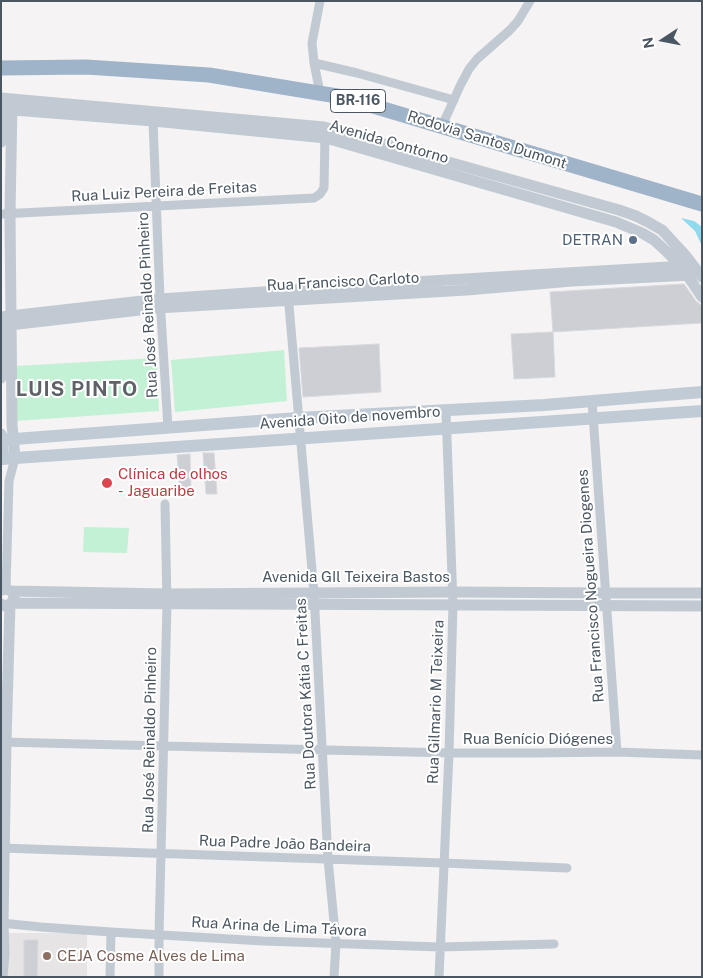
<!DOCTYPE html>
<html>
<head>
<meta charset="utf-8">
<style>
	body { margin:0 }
	#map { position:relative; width:703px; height:978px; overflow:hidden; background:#f5f3f3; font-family:"Public Sans",sans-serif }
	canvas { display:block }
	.frame { position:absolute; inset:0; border:2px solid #4a5661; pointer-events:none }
	.north { position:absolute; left:638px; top:15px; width:50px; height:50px; -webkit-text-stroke:4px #fff; paint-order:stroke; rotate:259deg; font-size:14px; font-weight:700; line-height:20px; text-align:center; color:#4a5661 }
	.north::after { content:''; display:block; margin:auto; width:18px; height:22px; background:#4a5661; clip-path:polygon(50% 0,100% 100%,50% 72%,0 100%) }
</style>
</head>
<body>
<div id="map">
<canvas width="703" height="978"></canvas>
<div class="frame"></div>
<div class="north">N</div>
</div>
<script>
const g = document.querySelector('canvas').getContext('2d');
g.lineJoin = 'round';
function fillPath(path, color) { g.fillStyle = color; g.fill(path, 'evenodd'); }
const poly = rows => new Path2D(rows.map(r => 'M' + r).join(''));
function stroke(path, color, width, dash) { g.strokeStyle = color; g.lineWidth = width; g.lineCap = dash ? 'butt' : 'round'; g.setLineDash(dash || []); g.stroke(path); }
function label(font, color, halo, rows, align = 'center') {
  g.font = font + ' "Public Sans",sans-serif'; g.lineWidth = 4; g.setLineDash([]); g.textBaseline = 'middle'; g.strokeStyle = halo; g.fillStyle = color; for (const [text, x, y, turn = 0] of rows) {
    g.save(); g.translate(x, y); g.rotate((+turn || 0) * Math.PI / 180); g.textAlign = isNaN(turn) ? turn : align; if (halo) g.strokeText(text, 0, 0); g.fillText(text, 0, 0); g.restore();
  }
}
const education = poly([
	[7,933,87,933,87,977,7,977]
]);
const green = poly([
	[284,350,287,401,175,412,171,360],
	[157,358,159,411,15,421,16,366],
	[84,527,129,528,127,553,83,552]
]);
const water = poly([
	[681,218,694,221,702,227,702,246,695,231]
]);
const building = poly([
	[684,284,696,301,702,306,702,323,553,332,550,292,684,284],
	[553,332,555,377,514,379,511,334,553,332],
	[379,344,381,392,303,397,299,348,379,344],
	[203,453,214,453,217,494,206,494,203,453],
	[190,454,191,490,180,492,177,455,190,454],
	[24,940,38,940,37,977,24,977,24,940]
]);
const minor = poly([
	[314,63,357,73,454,100],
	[320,93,314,63,312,43,320,1],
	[153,121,160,299,168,428],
	[442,126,460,86,469,69,477,59,510,30,518,21,530,1],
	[1,214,314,198,320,194,324,188,325,134],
	[288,294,314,593,328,859,336,943,334,977],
	[592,401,617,752],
	[6,589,9,481,15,458],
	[1,742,449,753,534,753,617,752,702,755],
	[1,848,443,863,567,868],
	[1,923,41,927,111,932,263,941,440,947,554,944],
	[110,977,111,932],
	[159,977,159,935,167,604,165,504],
	[439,977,449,753,453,604,446,411]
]);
const tertiary = poly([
	[1,98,324,127,619,210,636,216,648,222,662,230,686,256,702,277],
	[12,103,10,214,12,425,15,458],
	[1,109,153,121,326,138,616,222,642,233,654,240,666,251,681,266,702,297],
	[1,142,2,102],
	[1,317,160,299,380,284,685,266],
	[1,321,1,378],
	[1,326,157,308,467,290,572,281,692,275],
	[1,434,4,459],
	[1,590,6,589,11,591,13,593,14,598,14,600,10,604,5,606,1,604],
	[11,591,167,594,453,592,605,593,702,593],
	[12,603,702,606],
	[2,977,4,954,3,923,6,742,10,604]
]);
const secondary = poly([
	[1,440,298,418,544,405,702,392],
	[1,459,702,411]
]);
const trunk = poly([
	[1,68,86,67,209,75,343,97,702,204]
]);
const markers = [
	[633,240,5,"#5c6f8a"],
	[107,483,6,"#e0444e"],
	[47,956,5,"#8d6e63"]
];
const shields = [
	[358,101,55]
];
const shieldNames = [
	["BR-116",358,101]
];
const streetNames = [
	["Rodovia Santos Dumont",487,140,17],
	["Avenida Contorno",389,142,16],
	["Rua Luiz Pereira de Freitas",164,192,-3],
	["Rua Francisco Carloto",343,282,-3],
	["Rua José Reinaldo Pinheiro",148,305,-93],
	["Avenida Oito de novembro",350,418,-4],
	["Avenida GIl Teixeira Bastos",356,577],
	["Rua Francisco Nogueira Diogenes",591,586,-94],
	["Rua Doutora Kátia C Freitas",306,694,-93],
	["Rua Gilmario M Teixeira",436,702,-88],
	["Rua Benício Diógenes",538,739],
	["Rua José Reinaldo Pinheiro",150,740,-89],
	["Rua Padre João Bandeira",285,844,2],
	["Rua Arina de Lima Távora",279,927,3]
];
const serviceNames = [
	["DETRAN",623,240]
];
const healthNames = [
	["Clínica de olhos",118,474],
	["- Jaguaribe",118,491]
];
const educationNames = [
	["CEJA Cosme Alves de Lima",57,956]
];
const districtNames = [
	["LUIS PINTO",77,390]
];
fillPath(education, '#e6e4e5');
fillPath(green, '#c3f1d5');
fillPath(water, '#90daee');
fillPath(building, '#cdcfd5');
stroke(building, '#d7d9de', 1);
stroke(minor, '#c1cad2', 9);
stroke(tertiary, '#c1cad2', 11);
stroke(secondary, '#c1cbd6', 12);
stroke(trunk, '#9fb4c9', 15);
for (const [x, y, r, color] of markers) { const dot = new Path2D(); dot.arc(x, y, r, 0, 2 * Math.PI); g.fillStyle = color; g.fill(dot); stroke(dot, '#fff', 2); }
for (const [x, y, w] of shields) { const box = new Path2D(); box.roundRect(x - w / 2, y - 11.5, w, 23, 4); g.fillStyle = '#fff'; g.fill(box); stroke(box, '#4a5661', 1); }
label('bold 14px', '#4a5661', null, shieldNames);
label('15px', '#4a5661', '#fff', streetNames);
label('15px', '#4e5e75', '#fff', serviceNames, 'right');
label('15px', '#be3a42', '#fff', healthNames, 'left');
label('15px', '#785e54', '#fff', educationNames, 'left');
g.letterSpacing = '1px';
label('bold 20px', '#5f6368', '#fff', districtNames);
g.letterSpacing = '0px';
</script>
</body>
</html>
